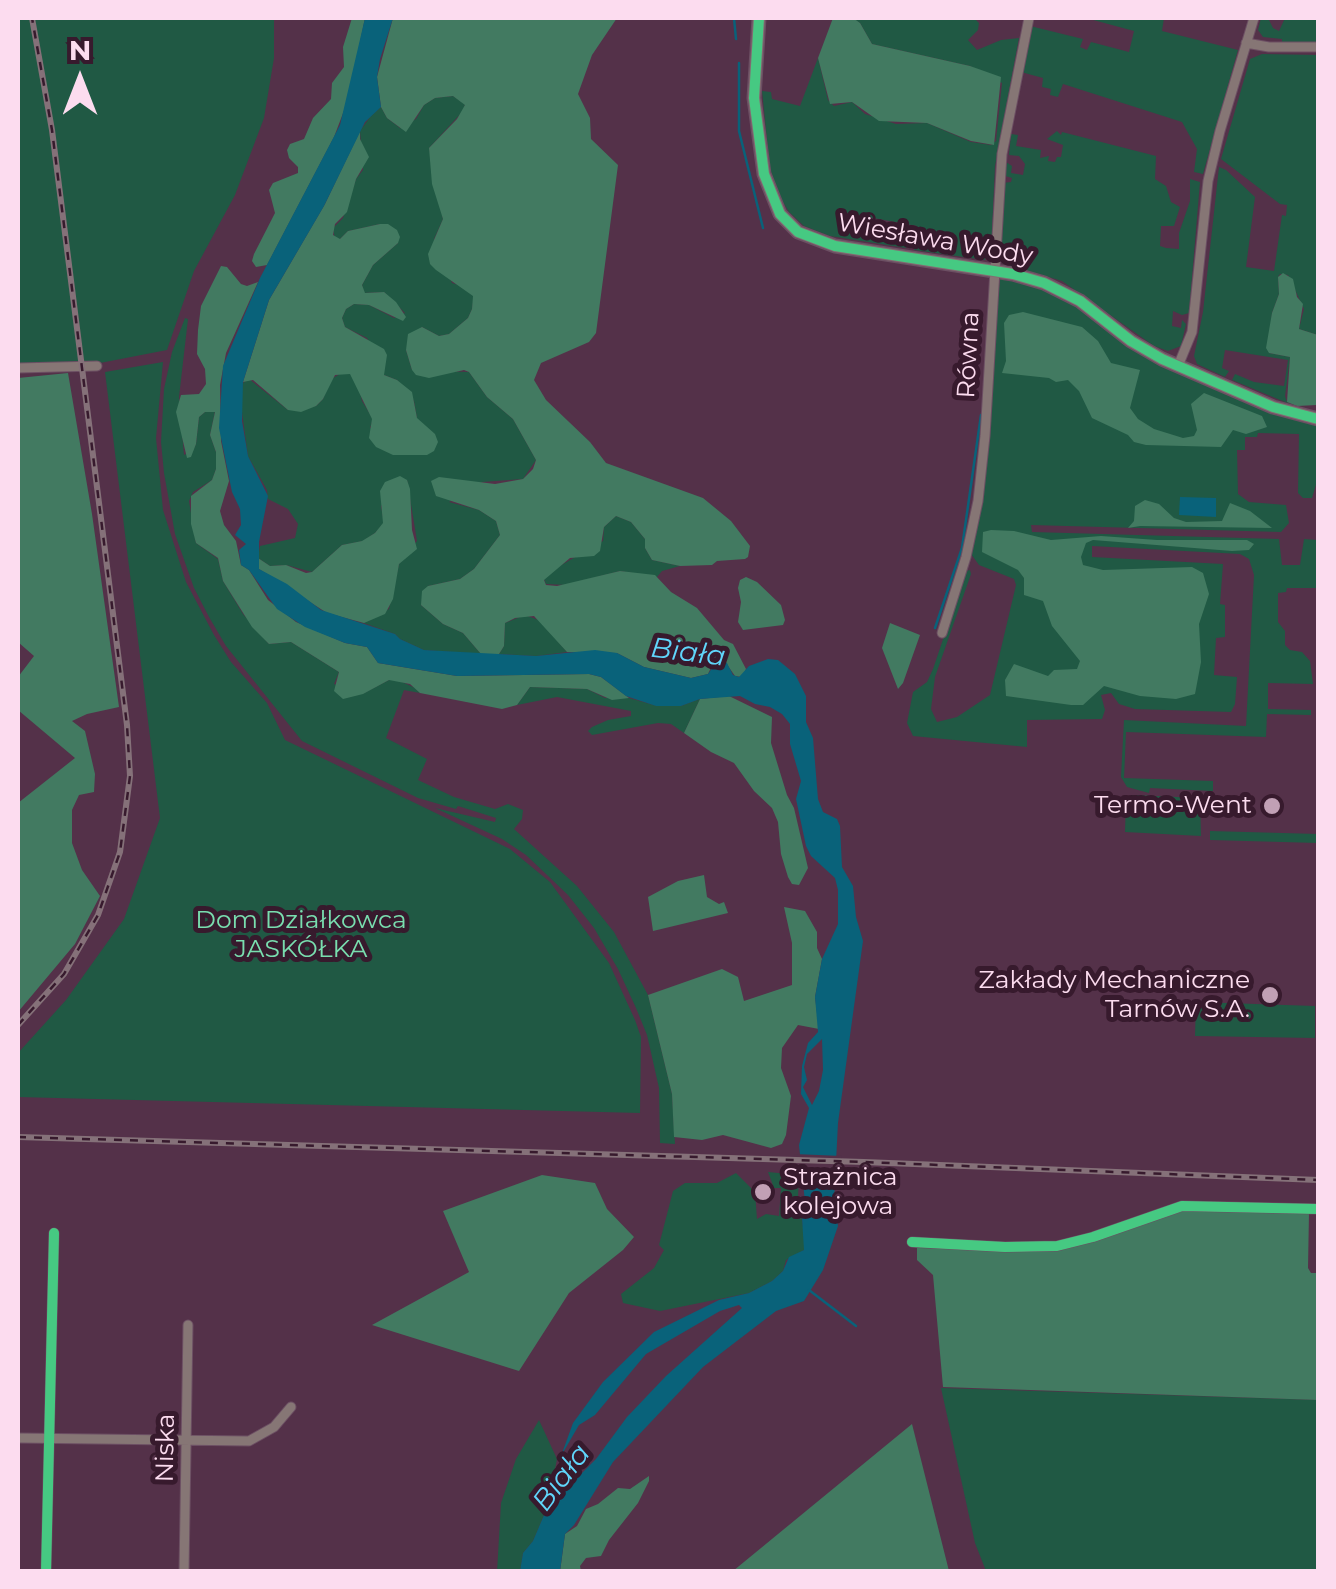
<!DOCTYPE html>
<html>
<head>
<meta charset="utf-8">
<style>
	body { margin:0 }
	#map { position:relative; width:1336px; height:1589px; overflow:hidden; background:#543149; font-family:Montserrat,sans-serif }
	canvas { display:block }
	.frame { position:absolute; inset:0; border:20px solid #fcdcef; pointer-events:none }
	.north { position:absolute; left:30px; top:30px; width:100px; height:100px; -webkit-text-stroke:8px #371a2d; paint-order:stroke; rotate:0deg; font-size:28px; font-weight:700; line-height:40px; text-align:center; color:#fcdcef }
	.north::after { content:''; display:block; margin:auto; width:35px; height:45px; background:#fcdcef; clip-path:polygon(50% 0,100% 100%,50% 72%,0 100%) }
</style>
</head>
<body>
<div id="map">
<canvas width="1336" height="1589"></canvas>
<div class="frame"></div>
<div class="north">N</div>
</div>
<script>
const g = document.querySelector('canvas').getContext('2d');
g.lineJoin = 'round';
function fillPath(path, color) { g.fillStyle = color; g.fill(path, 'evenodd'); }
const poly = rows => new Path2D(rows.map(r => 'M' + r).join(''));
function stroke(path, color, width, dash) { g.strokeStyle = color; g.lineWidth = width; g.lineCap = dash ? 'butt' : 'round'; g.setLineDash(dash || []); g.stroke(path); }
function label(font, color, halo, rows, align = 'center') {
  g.font = font + ' Montserrat,sans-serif'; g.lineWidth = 10; g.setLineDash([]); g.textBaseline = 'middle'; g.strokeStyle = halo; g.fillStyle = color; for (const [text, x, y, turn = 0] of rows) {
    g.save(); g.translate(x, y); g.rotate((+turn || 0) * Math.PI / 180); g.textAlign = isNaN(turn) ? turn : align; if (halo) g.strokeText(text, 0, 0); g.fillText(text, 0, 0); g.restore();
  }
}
const green = poly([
	[18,18,274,18,274,58,264,118,235,195,194,271,167,350,100,363,18,365],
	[851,18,974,18,979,23,978,30,968,40,977,50,1001,40,1019,38,995,166,991,253,987,252,985,260,914,250,917,226,846,213,843,228,907,242,906,248,830,236,804,226,789,212,780,197,770,169,762,91,771,92,772,99,800,106,818,58,828,100,834,106,852,102,865,114,896,124,927,123,971,142,991,145,996,141,1002,83,970,66,872,44,860,23],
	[1086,18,1164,18,1162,31,1238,50,1203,174,1194,172,1197,149,1182,122,1063,84,1058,97,1050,95,1051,89,1042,87,1043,78,1021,72,1030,26,1083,39,1080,47,1087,50,1091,42,1129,52,1134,31],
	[1261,18,1268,18,1273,28,1279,31,1285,18,1318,18,1318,42,1282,42,1282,39,1263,37,1258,30],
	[1262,54,1318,55,1318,335,1299,329,1304,309,1288,275,1280,274,1278,277,1279,294,1272,313,1269,353,1290,357,1285,396,1287,402,1292,405,1232,380,1235,374,1254,382,1284,386,1288,360,1225,350,1222,368,1229,371,1225,377,1197,364,1194,356,1203,312,1219,167,1226,170,1255,197,1246,267,1274,271,1282,215,1286,216,1287,205,1280,204,1221,159,1250,59],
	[453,96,465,104,464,110,429,148,443,219,434,239,452,283,465,287,474,296,472,309,468,318,449,334,439,336,422,327,406,350,412,370,469,372,487,397,513,419,536,460,523,479,482,482,449,502,479,510,496,521,500,535,474,569,460,579,428,586,421,605,443,624,463,633,481,654,424,650,400,639,395,634,361,622,389,609,399,564,417,541,407,480,381,506,384,523,375,533,363,541,342,545,312,572,286,565,270,566,258,558,260,546,295,538,298,524,288,509,268,499,267,490,248,456,240,398,243,383,249,379,288,410,316,406,323,399,330,380,343,372,351,374,359,387,362,401,373,419,370,428,417,418,414,401,397,380,384,375,383,367,367,338,345,327,342,318,346,309,354,304,369,305,394,318,405,313,384,292,364,293,362,285,373,265,398,243,380,224,348,231,340,239,335,239,333,228,343,218,356,179,363,170,360,131,370,117,381,107,387,118,400,128,416,119,424,105,435,98],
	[1057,131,1061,135,1062,132,1156,156,1155,179,1166,186,1171,202,1180,207,1174,226,1161,226,1160,246,1166,248,1179,249,1179,233,1190,201,1190,179,1200,182,1189,313,1182,315,1173,311,1172,326,1181,328,1182,320,1186,324,1181,346,1168,351,1154,346,1062,281,1002,263,1001,254,998,253,1002,183,1011,182,1012,178,1002,175,1003,160,1012,166,1011,173,1023,175,1025,164,1019,156,1009,155,1011,134,1018,135,1016,146,1041,150,1040,158,1049,156,1048,161,1055,162,1057,157,1061,157,1063,145,1047,139],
	[1000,279,1034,285,1078,306,1127,346,1169,368,1265,411,1318,425,1318,478,1312,498,1303,498,1298,493,1299,434,1258,433,1257,437,1245,437,1245,450,1237,450,1238,494,1249,502,1286,505,1289,523,1281,532,1031,525,1032,532,1279,539,1282,565,1300,565,1304,539,1318,540,1318,588,1287,588,1286,592,1278,593,1278,622,1285,631,1285,645,1290,650,1302,652,1310,661,1313,684,1268,683,1268,709,1311,710,1311,715,1267,714,1266,737,1126,732,1124,778,1213,781,1213,791,1150,788,1149,793,1127,787,1121,777,1124,720,1246,726,1254,575,1249,559,1240,554,1092,546,1092,557,1223,564,1220,604,1225,605,1225,637,1216,638,1214,675,1237,677,1235,704,1231,712,1135,709,1119,704,1111,693,1101,695,1105,710,1102,719,1027,720,1027,747,913,736,907,723,913,692,927,682,933,669,966,571,970,570,971,574,935,677,931,709,937,722,957,717,990,695,1016,585,1014,579,979,565,971,554],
	[185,318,188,319,179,397,184,455,193,450,196,444,199,417,205,412,215,411,210,435,216,452,216,469,212,480,193,492,189,501,196,543,218,559,223,581,243,614,269,644,291,642,339,672,334,684,362,694,389,680,398,680,415,688,420,693,404,690,386,738,427,759,418,780,454,797,495,809,508,804,523,810,522,819,514,829,577,886,614,932,648,995,672,1094,675,1144,660,1143,659,1088,647,1035,636,1008,618,969,594,928,568,895,526,855,502,839,435,808,495,822,496,818,458,806,456,809,418,798,302,741,226,646,209,617,194,588,175,534,164,473,161,442,164,389,172,352],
	[163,362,156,438,163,510,186,582,214,635,231,662,267,703,285,740,510,849,550,882,609,963,635,1020,641,1037,640,1113,18,1097,18,1053,66,1000,124,919,160,818,105,372],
	[616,516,631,522,645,539,645,548,652,560,680,566,662,571,657,577,620,571,566,585,546,584,544,579,551,571,603,541,604,527],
	[525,615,541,621,567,652,536,656,499,654,504,646,505,623],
	[530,687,587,689,605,698,629,698,657,706,681,706,700,699,684,733,671,724,658,723,592,735,588,731,592,727,608,720,631,716,631,711,557,697,517,705],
	[1132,795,1200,798,1201,836,1125,832,1126,801],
	[1210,831,1318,834,1318,843,1210,840],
	[1196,1002,1315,1006,1315,1038,1195,1036],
	[768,1172,799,1175,798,1197,805,1239,804,1250,786,1260,783,1271,772,1281,749,1293,660,1311,623,1303,621,1294,654,1268,664,1250,659,1245,673,1191,685,1183,717,1183,736,1173,755,1192,757,1219,766,1214,779,1216,781,1188,774,1188],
	[941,1388,1318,1400,1318,1571,986,1571,975,1543],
	[539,1420,557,1459,547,1508,533,1541,523,1553,520,1571,497,1572,501,1503,516,1459]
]);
const forest = poly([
	[352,18,365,18,348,100,334,137,267,265,256,267,252,261,254,254,275,213,269,190,273,183,298,173,298,167,289,158,287,150,290,144,304,139,313,118,331,99,332,83,344,67,343,47],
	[393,18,617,18,592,55,578,94,590,118,591,139,618,165,596,333,589,342,541,363,534,380,546,400,590,442,606,463,703,498,731,521,750,546,748,557,745,559,717,561,712,565,680,566,652,560,645,548,645,539,631,522,616,516,604,527,600,551,594,556,570,558,544,580,546,585,557,586,620,571,655,575,671,592,697,608,724,640,733,644,746,669,742,677,735,676,723,659,713,663,708,674,691,678,644,667,617,653,567,652,534,616,515,618,505,623,504,646,499,654,481,654,463,633,443,624,421,605,422,591,428,586,460,579,474,569,500,535,496,521,479,510,436,496,431,481,439,477,495,484,523,479,533,469,536,460,513,419,487,397,469,372,464,370,429,378,416,375,412,370,406,350,408,334,422,327,439,336,449,334,468,318,472,309,473,296,436,270,430,264,428,254,443,219,432,184,429,148,457,119,465,105,453,96,435,98,424,105,406,132,387,118,381,107,377,77],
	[833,18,853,18,860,23,872,44,970,66,1001,77,994,145,971,141,927,123,879,121,852,102,830,104,818,58],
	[360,131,360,139,369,157,356,179,347,212,335,224,333,235,340,239,348,231,380,224,388,224,397,230,400,237,398,243,373,265,362,285,365,293,384,292,396,302,406,317,403,321,369,305,354,304,346,309,342,318,345,327,384,349,387,355,384,375,397,380,412,392,417,418,435,434,438,442,434,451,427,455,393,455,376,447,369,438,372,419,350,374,335,375,323,399,316,406,301,412,288,410,253,380,243,382,269,300,325,204],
	[221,266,227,267,241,284,247,286,258,282,226,353,220,385,221,441,229,481,220,511,224,525,236,541,241,565,249,570,268,600,296,622,345,643,367,647,378,663,457,676,589,674,601,677,629,698,612,700,587,689,530,687,517,705,502,709,420,693,410,684,389,680,363,694,343,699,334,691,339,672,291,642,269,644,252,627,223,581,218,558,196,543,191,524,191,496,212,480,216,469,216,452,210,435,215,412,205,412,199,417,196,444,191,457,187,458,176,412,181,395,199,394,206,384,205,369,197,354,198,330,201,306],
	[1283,273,1293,279,1297,297,1303,304,1299,329,1318,335,1317,405,1297,406,1287,402,1290,357,1269,353,1266,348,1272,313,1279,294,1278,277],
	[1023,312,1082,327,1098,341,1111,363,1140,370,1130,408,1138,419,1154,429,1183,438,1194,436,1197,430,1191,404,1204,393,1262,416,1267,427,1246,434,1233,430,1221,447,1146,445,1134,442,1128,435,1092,418,1079,391,1068,380,1056,382,1049,378,1002,373,1006,361,1004,323,1009,315],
	[68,373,92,514,119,707,87,714,72,721,85,731,95,774,94,792,79,795,72,810,72,843,82,870,100,896,75,944,18,1012,18,803,75,758,18,710,18,677,34,656,18,642,18,378],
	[400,476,407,480,410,489,412,530,417,549,399,564,393,599,385,614,364,623,327,613,259,569,258,558,270,566,286,565,306,573,312,572,342,545,362,541,375,533,383,523,380,491,385,482],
	[1145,500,1159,504,1174,518,1186,522,1222,521,1230,503,1250,511,1272,528,1140,526,1128,528,1134,521,1135,506],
	[991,530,1014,531,1051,540,1101,536,1157,540,1247,540,1254,544,1249,550,1232,551,1093,540,1086,543,1081,557,1083,565,1103,570,1192,567,1203,573,1209,594,1199,624,1201,662,1195,694,1176,699,1140,696,1104,686,1083,705,1071,705,1006,696,1005,680,1014,664,1048,676,1054,670,1077,669,1080,661,1052,626,1043,601,1024,595,1024,578,1018,570,982,552,983,532],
	[746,577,757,582,781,605,785,620,783,625,743,630,738,622,741,602,738,588,740,580],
	[890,623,920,635,903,683,898,689,882,648],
	[729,696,772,717,771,743,787,795,794,808,808,868,799,885,792,884,788,877,781,854,778,822,772,808,754,791,734,763,711,752,684,733,700,699],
	[704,875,707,897,719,904,724,902,728,913,653,931,648,897,678,881],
	[784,907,805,911,817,932,817,948,822,959,815,997,819,1029,798,1025,782,1048,781,1068,791,1096,786,1135,782,1144,771,1148,723,1135,702,1140,674,1137,672,1094,648,995,722,969,738,977,744,1001,792,985,792,943],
	[542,1175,595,1183,607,1209,634,1237,623,1250,569,1293,519,1371,372,1325,469,1272,443,1211],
	[1185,1208,1309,1213,1308,1268,1311,1273,1318,1273,1318,1400,943,1387,933,1275,917,1260,917,1248,1053,1250],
	[912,1424,949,1571,733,1571],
	[649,1476,649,1481,638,1503,609,1540,601,1556,586,1558,580,1566,581,1571,560,1572,565,1534,577,1526,586,1509,598,1504,618,1488,630,1489]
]);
const water = poly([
	[365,18,393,18,380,59,377,77,381,107,365,122,324,206,269,300,243,382,242,421,248,456,268,496,259,542,259,569,287,584,321,610,395,634,400,639,424,650,536,656,595,650,617,653,644,667,691,678,708,674,719,658,727,663,733,675,739,677,749,666,768,659,778,660,795,674,806,696,806,722,813,738,818,799,823,812,837,819,840,826,842,867,853,886,856,917,863,941,838,1123,834,1201,838,1226,823,1270,804,1301,776,1311,703,1367,613,1462,574,1525,565,1534,560,1571,520,1571,523,1553,533,1541,547,1508,596,1459,627,1417,666,1376,742,1308,739,1305,720,1311,646,1354,595,1415,579,1425,561,1456,573,1423,603,1382,654,1332,719,1300,749,1293,772,1281,783,1271,789,1257,804,1250,802,1218,805,1202,799,1145,809,1108,801,1094,802,1066,808,1043,818,1032,815,997,822,959,838,924,838,890,835,878,811,856,806,846,796,799,801,781,790,744,790,724,782,714,770,707,755,704,740,696,700,699,681,706,656,706,626,696,601,677,589,674,457,676,378,663,367,647,345,643,305,627,277,609,249,570,241,565,239,550,246,544,235,535,241,525,240,509,232,492,219,428,223,366,260,278,340,125],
	[822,1039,823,1070,819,1091,812,1105,803,1087,807,1080,804,1067,807,1054],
	[1180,497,1216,498,1216,517,1179,515]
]);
const pier = poly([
	[794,1154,842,1156,841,1174,797,1173]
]);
const stream = poly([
	[734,18,736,39],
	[739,63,739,131,763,228],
	[935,628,962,548,981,415],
	[809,1290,856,1326]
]);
const street = poly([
	[1246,43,1269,47,1318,47],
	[1178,366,1192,332,1208,181,1220,131,1254,18],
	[18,368,97,366],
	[942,633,966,557,978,501,985,436,1002,154,1029,18],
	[912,1242,1005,1247,1057,1246,1093,1237,1182,1206,1318,1209],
	[18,1438,249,1441,274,1427,291,1407],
	[46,1572,54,1233],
	[184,1572,188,1325]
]);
const secondary = poly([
	[759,18,754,98,764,174,780,214,798,232,835,246,1013,274,1044,283,1080,301,1131,341,1162,359,1273,407,1318,419]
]);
const rail = poly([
	[18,1025,64,974,98,915,120,852,130,776,127,725,52,130,32,18],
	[18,1137,864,1162,1318,1180]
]);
const cycleway = poly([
	[759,18,754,98,764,174,780,214,798,232,835,246,1013,274,1044,283,1080,301,1131,341,1162,359,1273,407,1318,419],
	[912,1242,1005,1247,1057,1246,1093,1237,1182,1206,1318,1209],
	[46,1572,54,1233]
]);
const markers = [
	[1272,806,10,"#c1a0b5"],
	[1270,995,10,"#c1a0b5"],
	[763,1192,10,"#c1a0b5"]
];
const streetNames = [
	["Wiesława Wody",935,240,10],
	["Równa",969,355,-87],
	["Niska",166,1448,-89]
];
const poiNames = [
	["Termo-Went",1252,806],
	["Zakłady Mechaniczne",1250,981],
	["Tarnów S.A.",1250,1010],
	["Strażnica",783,1178,"left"],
	["kolejowa",783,1207,"left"]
];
const parkNames = [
	["Dom Działkowca",301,921],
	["JASKÓŁKA",301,950]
];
const waterNames = [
	["Biała",688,653,7],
	["Biała",562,1478,-53]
];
fillPath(green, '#205944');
fillPath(forest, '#427a61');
fillPath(water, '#09627a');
fillPath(pier, '#543149');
stroke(stream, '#09627a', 2.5);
stroke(street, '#6c4f63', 11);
stroke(secondary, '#6c4f63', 15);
stroke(street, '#867675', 9);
stroke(secondary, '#836c72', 12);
stroke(rail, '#857179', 6);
stroke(rail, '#371a2d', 2.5, [8]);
stroke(cycleway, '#46c982', 10);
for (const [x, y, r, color] of markers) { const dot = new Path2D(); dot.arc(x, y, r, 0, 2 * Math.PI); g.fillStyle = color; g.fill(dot); stroke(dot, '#371a2d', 4); }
label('25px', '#fcdcef', '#371a2d', streetNames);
label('25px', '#fcdcef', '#371a2d', poiNames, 'right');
label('25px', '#79deaf', '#371a2d', parkNames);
label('italic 28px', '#60d6fb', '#371a2d', waterNames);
</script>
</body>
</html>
